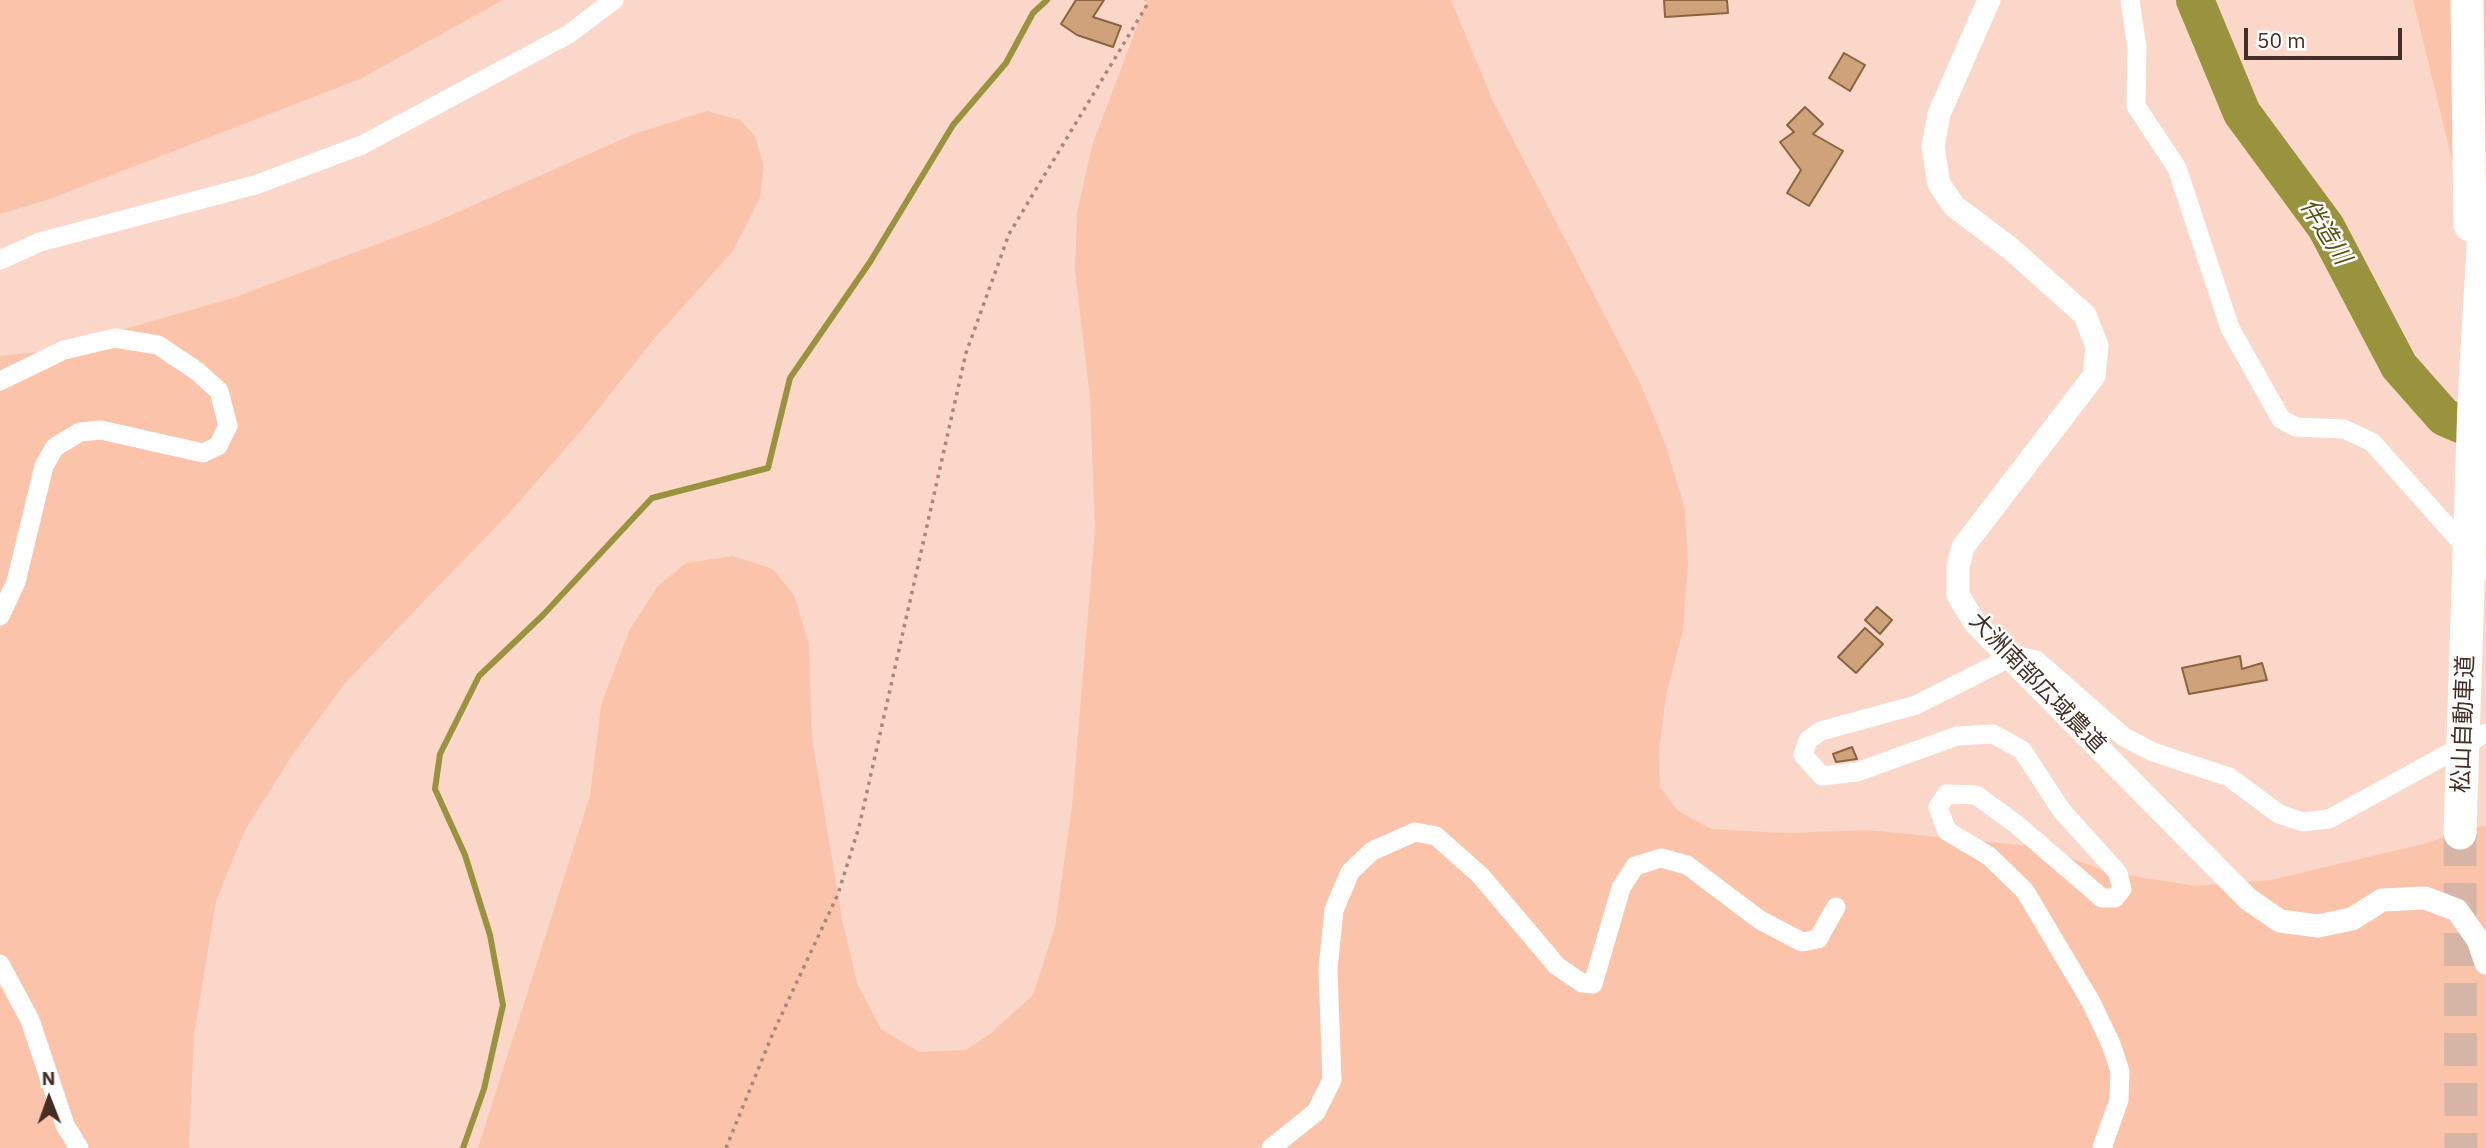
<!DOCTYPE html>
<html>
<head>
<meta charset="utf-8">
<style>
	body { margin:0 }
	#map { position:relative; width:2486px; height:1148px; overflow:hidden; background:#fad7c8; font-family:"IBM Plex Sans",sans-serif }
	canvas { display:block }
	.north { position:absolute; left:14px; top:1064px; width:70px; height:70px; -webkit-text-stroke:5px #fff; paint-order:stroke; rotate:359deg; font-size:19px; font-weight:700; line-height:28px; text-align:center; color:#452e25 }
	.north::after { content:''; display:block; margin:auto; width:24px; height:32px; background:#452e25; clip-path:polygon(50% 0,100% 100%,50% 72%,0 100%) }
	.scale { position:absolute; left:2244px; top:28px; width:158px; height:32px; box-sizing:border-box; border:4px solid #452e25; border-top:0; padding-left:9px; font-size:21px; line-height:24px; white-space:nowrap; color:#452e25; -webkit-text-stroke:5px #fff; paint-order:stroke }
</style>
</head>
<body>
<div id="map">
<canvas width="2486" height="1148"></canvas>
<div class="north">N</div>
<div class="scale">50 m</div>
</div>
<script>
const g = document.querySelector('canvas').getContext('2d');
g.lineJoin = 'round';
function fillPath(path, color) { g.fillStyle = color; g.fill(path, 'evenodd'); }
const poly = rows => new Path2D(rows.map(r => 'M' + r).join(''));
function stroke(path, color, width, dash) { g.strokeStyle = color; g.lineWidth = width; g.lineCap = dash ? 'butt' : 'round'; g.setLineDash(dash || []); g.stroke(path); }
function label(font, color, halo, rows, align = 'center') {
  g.font = font + ' "IBM Plex Sans","Noto Sans JP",sans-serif'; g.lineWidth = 5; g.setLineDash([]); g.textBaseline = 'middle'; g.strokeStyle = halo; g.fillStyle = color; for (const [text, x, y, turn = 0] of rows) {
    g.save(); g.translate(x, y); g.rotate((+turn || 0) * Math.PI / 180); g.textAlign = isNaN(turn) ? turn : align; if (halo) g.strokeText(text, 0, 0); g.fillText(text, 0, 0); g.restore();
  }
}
const green = poly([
	[0,0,503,0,360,79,47,200,0,214],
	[1147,0,1451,0,1493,101,1641,385,1666,446,1685,509,1688,563,1683,630,1666,695,1659,752,1660,787,1678,811,1711,829,1785,833,1867,830,2040,847,2108,872,2195,886,2271,880,2423,844,2486,825,2486,1148,478,1148,590,796,601,705,630,629,658,586,686,563,733,556,773,569,794,595,809,644,812,738,842,919,857,983,881,1029,919,1052,966,1050,990,1034,1033,995,1055,927,1072,806,1095,529,1090,398,1075,270,1077,213,1092,146],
	[2413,0,2486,0,2486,293,2479,269],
	[707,111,740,120,755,136,764,166,760,198,733,251,653,340,589,421,511,511,345,683,291,757,245,830,216,901,194,1035,189,1148,0,1148,0,356,48,351,233,298,431,224,634,134]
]);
const stream = poly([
	[463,1148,484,1089,503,1005,490,935,465,855,435,789,440,754,479,676,543,615,652,498,768,468,790,378,870,262,953,125,1006,63,1033,13,1047,0]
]);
const river = poly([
	[2195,0,2242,113,2326,227,2399,366,2444,417,2486,435]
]);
const building = poly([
	[1076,0,1104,0,1093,17,1121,26,1113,47,1077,35,1061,24,1076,0],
	[1664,0,1727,0,1728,13,1665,17,1664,0],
	[1844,53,1865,65,1850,91,1829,78,1844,53],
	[1805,107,1823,124,1813,134,1843,151,1809,206,1787,193,1801,170,1780,142,1794,132,1787,125,1805,107],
	[1877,607,1892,620,1880,634,1865,620,1877,607],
	[1865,628,1883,644,1856,673,1838,657,1865,628],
	[2240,656,2242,669,2262,663,2267,680,2189,694,2182,668,2240,656],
	[1852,747,1857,759,1836,762,1833,754,1852,747]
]);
const motorwayTunnel = poly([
	[2460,833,2461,1148]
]);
const path = poly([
	[726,1148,773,1033,838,894,859,827,966,353,1009,234,1147,5,1146,0]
]);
const minor = poly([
	[2130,0,2137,47,2136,106,2177,168,2230,328,2281,419,2296,427,2344,429,2372,442,2486,570],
	[0,260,40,242,255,185,362,145,569,34,614,0],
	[0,381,64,350,115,338,158,345,197,371,219,391,228,426,218,446,203,453,101,430,80,432,55,447,44,466,16,582,0,616],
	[0,964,30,1020,65,1125,79,1148],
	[1271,1148,1316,1112,1332,1080,1328,969,1334,910,1350,872,1372,851,1415,832,1436,836,1480,875,1557,966,1582,983,1593,984,1621,888,1635,866,1661,858,1687,865,1760,920,1802,942,1818,939,1836,907],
	[2102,1148,2119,1100,2120,1071,2111,1044,2091,1002,2025,891,1989,856,1947,831,1938,807,1947,794,1976,795,2016,824,2102,898,2115,898,2122,889,2118,873,2062,811,2022,750,1993,734,1957,736,1857,772,1822,776,1803,755,1808,740,1821,731,1916,705,2011,657,2023,657,2036,660,2124,737,2153,752,2229,777,2279,814,2303,822,2329,819,2486,733]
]);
const tertiary = poly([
	[1989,0,1939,114,1933,147,1939,184,1954,206,2011,249,2085,315,2097,346,2094,376,1963,547,1958,567,1958,595,1975,623,2248,899,2280,921,2318,926,2352,919,2382,900,2425,898,2457,910,2478,940,2486,963]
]);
const motorway = poly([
	[2467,0,2470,225],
	[2460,833,2474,402,2486,196]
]);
const streetNames = [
	["大洲南部広域農道",2037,683,46],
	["松山自動車道",2464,724,-88]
];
const waterNames = [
	["伴造川",2325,232,58]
];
fillPath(green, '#fcc3ab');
stroke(stream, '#9a933d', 6);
stroke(river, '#9a933d', 38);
fillPath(building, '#cea37c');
stroke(building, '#8b643e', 2);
stroke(motorwayTunnel, '#d6b5a7', 33, [33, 17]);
stroke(path, '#a6887c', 3.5, [3.5, 5]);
stroke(minor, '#fff', 19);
stroke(tertiary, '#fff', 23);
stroke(motorway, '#fff', 33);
label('23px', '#452e25', '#fff', streetNames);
label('italic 24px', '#595313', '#fff', waterNames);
</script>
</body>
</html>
